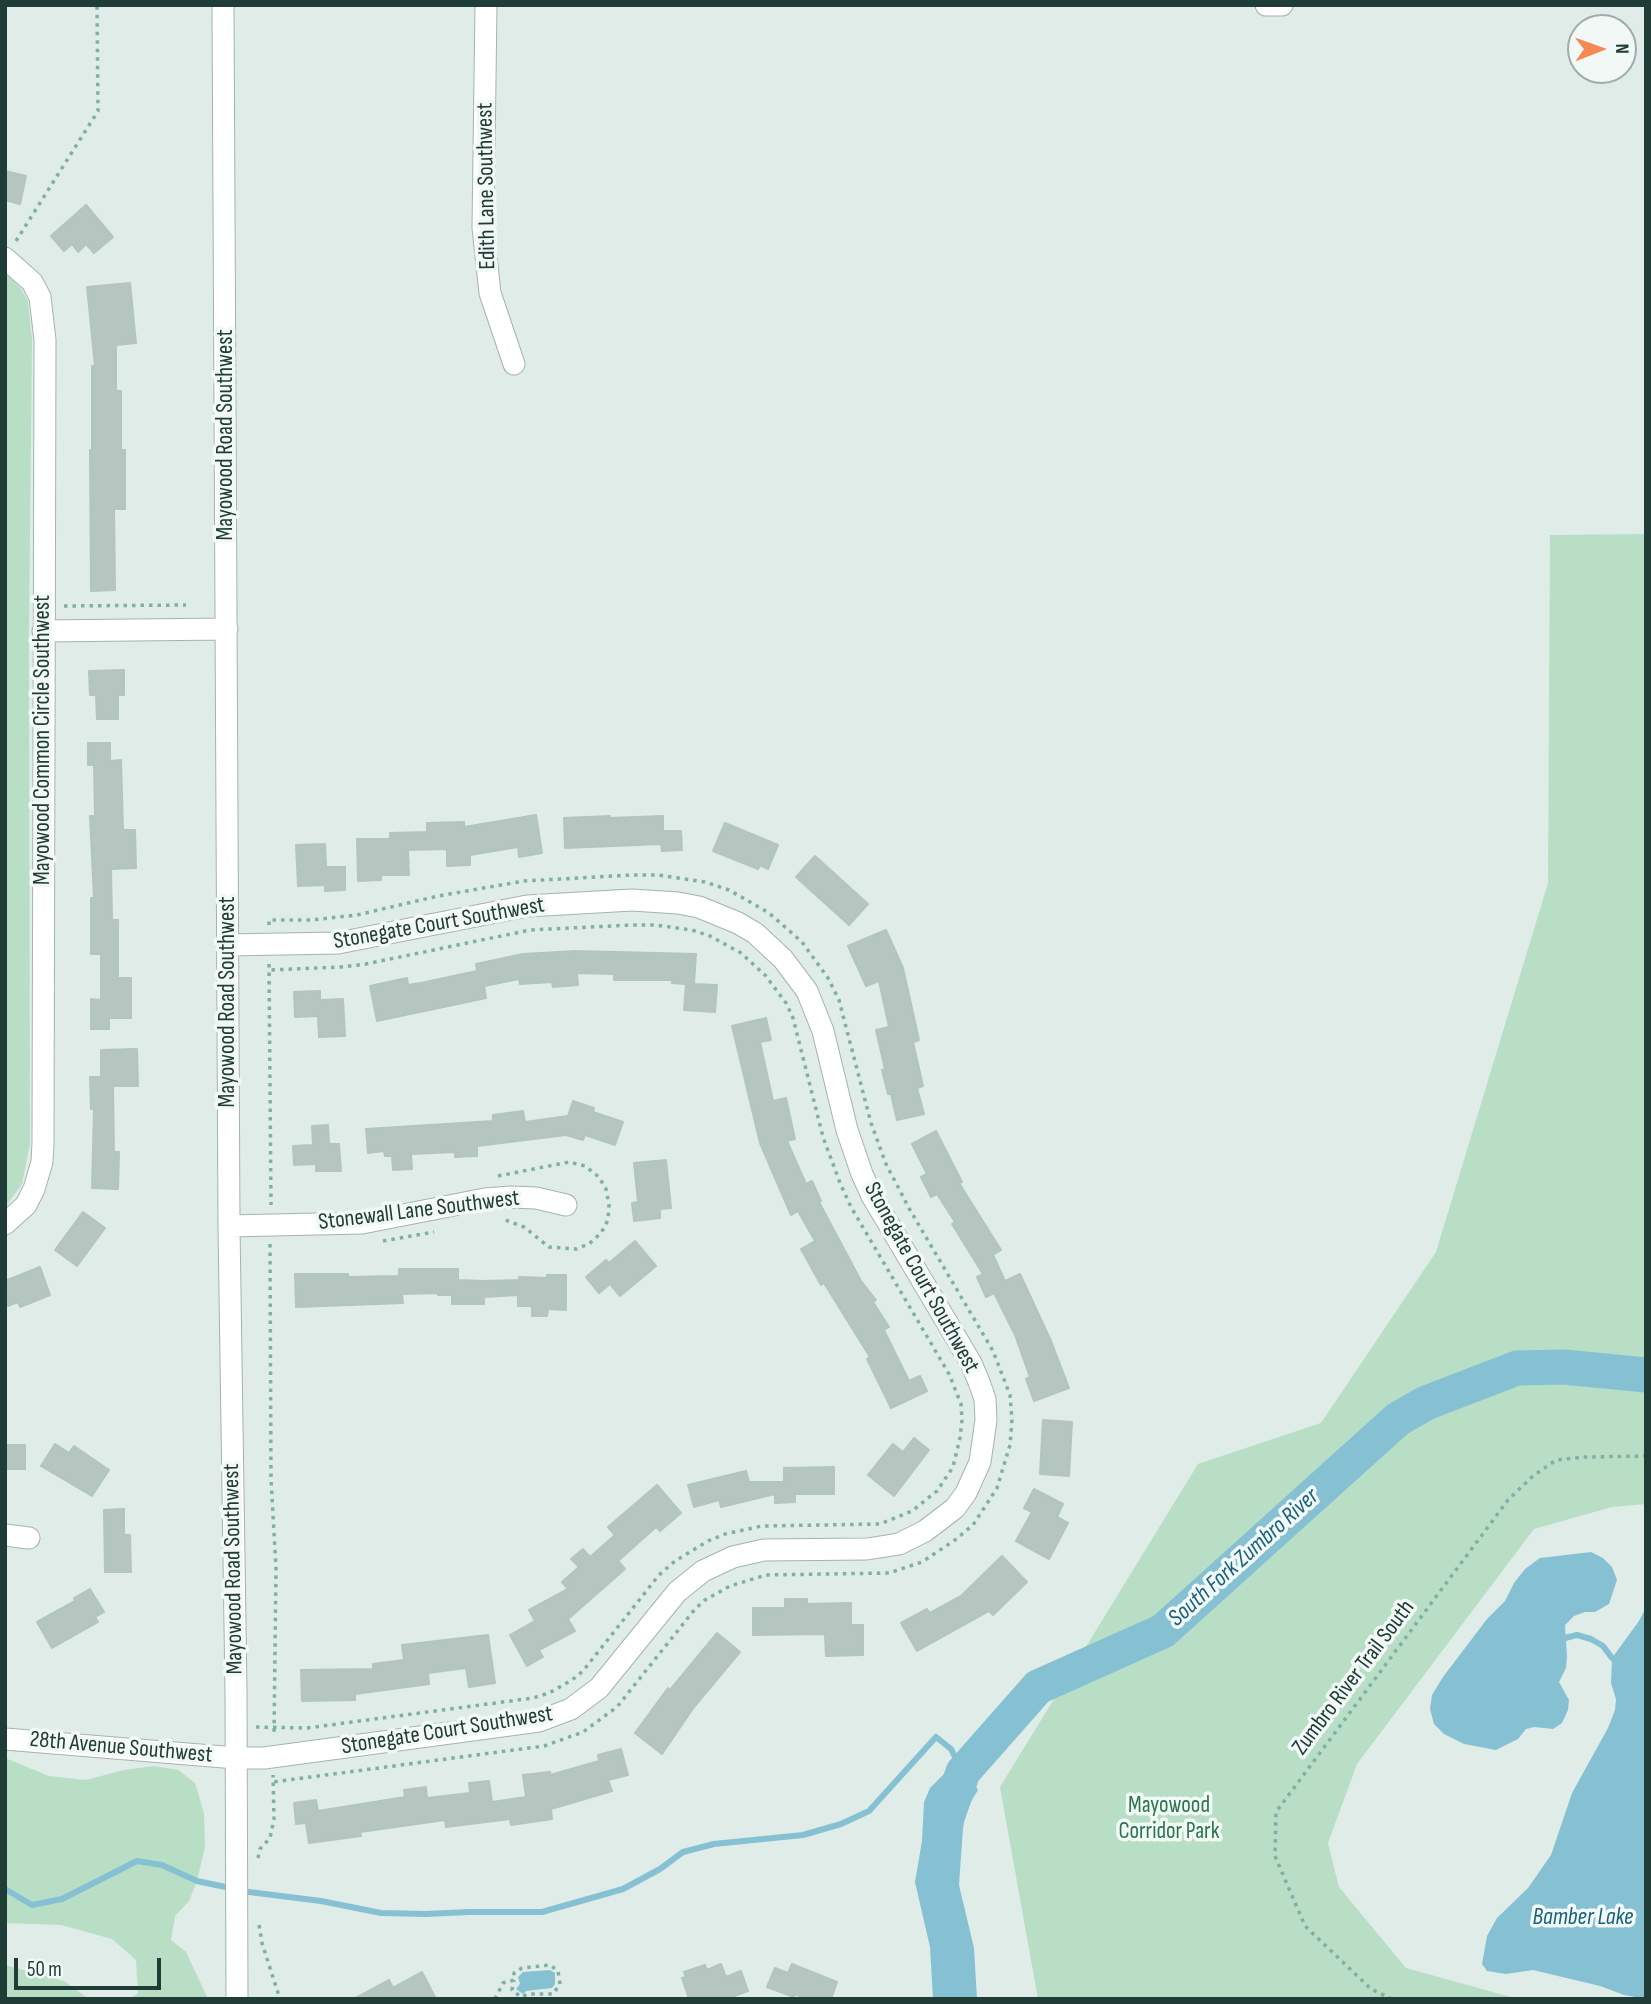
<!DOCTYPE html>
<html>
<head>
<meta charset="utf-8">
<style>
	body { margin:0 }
	#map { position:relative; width:1651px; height:2004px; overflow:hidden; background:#e0ece7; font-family:"Sofia Sans Condensed",sans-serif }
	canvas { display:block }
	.frame { position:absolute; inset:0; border:7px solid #203c37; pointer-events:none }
	.north { position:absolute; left:1567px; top:14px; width:70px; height:70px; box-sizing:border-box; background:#f1f8f5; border:2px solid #9dada9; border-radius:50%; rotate:89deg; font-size:19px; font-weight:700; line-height:28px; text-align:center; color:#203c37 }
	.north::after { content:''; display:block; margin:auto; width:24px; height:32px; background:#f68853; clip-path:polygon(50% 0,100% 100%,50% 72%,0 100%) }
	.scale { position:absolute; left:14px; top:1958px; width:147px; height:32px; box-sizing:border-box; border:4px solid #203c37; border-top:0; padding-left:9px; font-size:21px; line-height:24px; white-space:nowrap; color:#203c37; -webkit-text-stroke:5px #f1f8f5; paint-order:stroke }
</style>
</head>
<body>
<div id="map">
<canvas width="1651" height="2004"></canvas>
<div class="frame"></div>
<div class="north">N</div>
<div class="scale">50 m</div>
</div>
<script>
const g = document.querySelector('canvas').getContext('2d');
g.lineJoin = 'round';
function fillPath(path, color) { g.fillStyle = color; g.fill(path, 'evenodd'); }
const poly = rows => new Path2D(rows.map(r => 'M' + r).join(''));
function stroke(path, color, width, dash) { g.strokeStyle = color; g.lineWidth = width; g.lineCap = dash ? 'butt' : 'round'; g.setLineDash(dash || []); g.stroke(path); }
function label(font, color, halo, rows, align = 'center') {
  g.font = font + ' "Sofia Sans Condensed",sans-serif'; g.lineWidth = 7; g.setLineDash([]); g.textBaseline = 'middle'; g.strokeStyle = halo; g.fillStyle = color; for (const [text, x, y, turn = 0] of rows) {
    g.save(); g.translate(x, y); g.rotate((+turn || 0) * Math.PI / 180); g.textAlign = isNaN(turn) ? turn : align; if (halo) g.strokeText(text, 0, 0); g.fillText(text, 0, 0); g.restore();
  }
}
const green = poly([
	[5,273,21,289,28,301,32,340,29,631,30,1143,22,1184,5,1207],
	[1646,534,1646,1504,1612,1507,1534,1529,1357,1764,1328,1843,1339,1887,1406,1968,1518,1999,1038,1999,1000,1787,1198,1464,1321,1423,1436,1252,1548,883,1550,535],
	[5,1758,49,1776,86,1780,124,1770,154,1766,178,1770,195,1783,204,1813,205,1847,197,1881,189,1901,175,1916,171,1940,186,1952,208,1999,131,1999,138,1993,136,1960,112,1939,61,1925,5,1923],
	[5,1965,64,1981,89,1999,5,1999]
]);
const water = poly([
	[1591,1552,1603,1558,1612,1567,1617,1580,1609,1604,1595,1612,1585,1612,1574,1616,1565,1625,1567,1656,1566,1668,1559,1682,1569,1700,1568,1710,1562,1723,1553,1729,1534,1727,1526,1729,1518,1739,1496,1750,1464,1744,1444,1734,1434,1724,1430,1709,1432,1695,1443,1677,1487,1619,1505,1601,1514,1583,1525,1569,1540,1558],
	[1646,1607,1646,1999,1624,1995,1600,1986,1533,1970,1506,1974,1487,1971,1482,1964,1487,1936,1497,1918,1528,1888,1551,1855,1572,1793,1608,1728,1615,1710,1616,1699,1611,1683,1612,1658,1639,1621],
	[962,1763,978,1790,967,1808,963,1828,959,1885,974,1948,977,1999,933,1999,930,1947,915,1882,922,1841,924,1802,930,1788,946,1772],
	[550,1970,555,1973,555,1984,552,1988,526,1991,523,1994,516,1989,520,1984,518,1977,523,1972]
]);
const stream = poly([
	[1565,1638,1577,1635,1591,1639,1603,1646,1612,1658],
	[5,1889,32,1905,62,1899,137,1861,162,1865,197,1881,249,1892,321,1901,381,1913,426,1914,469,1912,542,1912,623,1889,660,1869,683,1852,714,1844,803,1835,841,1824,869,1811,936,1737,951,1749,962,1771]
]);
const river = poly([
	[949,1812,963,1772,1038,1687,1163,1631,1398,1419,1426,1403,1517,1368,1564,1367,1646,1375]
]);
const building = poly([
	[5,171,26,176,20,204,5,200,5,171],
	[86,205,113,237,94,253,86,244,78,252,72,244,64,251,51,236,86,205],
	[130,283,136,343,116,345,116,391,121,391,121,450,125,450,125,509,114,509,115,590,91,591,90,450,92,450,92,366,95,366,87,287,130,283],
	[124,670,124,695,118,695,118,719,97,719,96,695,90,695,89,671,124,670],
	[88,743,110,743,110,761,121,760,123,830,135,830,136,868,111,869,112,920,118,920,118,978,131,978,131,1018,109,1018,109,1029,91,1029,91,999,101,1000,101,954,91,954,91,898,94,898,90,816,95,816,94,765,88,765,88,743],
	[536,815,542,853,519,857,518,847,470,855,470,865,447,866,447,849,408,850,409,875,381,875,381,880,358,881,357,839,390,839,390,833,427,832,427,823,464,822,464,827,536,815],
	[610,816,610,818,663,816,663,831,681,831,682,850,662,851,661,844,565,848,564,818,610,816],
	[725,823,778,845,768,869,760,865,758,869,713,851,725,823],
	[325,844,326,867,345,867,345,890,325,891,325,885,298,886,296,845,325,844],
	[815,856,868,904,849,925,796,877,815,856],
	[886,930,903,968,919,1040,913,1042,923,1086,917,1088,924,1114,897,1120,891,1094,888,1094,882,1070,885,1069,876,1030,889,1027,879,981,866,986,848,946,886,930],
	[576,951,696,954,694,984,717,985,715,1012,684,1010,686,984,672,983,672,980,614,980,614,974,577,973,578,985,553,987,552,982,520,984,519,979,484,986,486,998,377,1021,370,986,407,978,408,985,421,983,477,971,476,964,523,954,576,951],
	[320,991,320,1000,343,999,345,1036,319,1037,318,1016,295,1017,294,992,320,991],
	[766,1018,771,1040,760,1042,773,1101,786,1098,795,1139,787,1141,806,1184,812,1181,821,1201,819,1202,861,1281,876,1300,873,1302,889,1327,884,1330,909,1381,920,1376,927,1391,891,1408,867,1359,870,1357,824,1283,821,1285,801,1249,815,1241,798,1211,791,1215,760,1143,732,1026,766,1018],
	[137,1049,138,1086,113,1086,114,1152,119,1152,118,1189,92,1188,94,1109,91,1109,90,1077,101,1077,101,1050,137,1049],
	[573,1101,594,1108,593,1112,623,1122,615,1145,585,1135,583,1140,566,1135,477,1146,477,1156,455,1157,455,1152,411,1154,412,1169,393,1170,392,1156,385,1156,384,1151,368,1153,366,1129,493,1121,493,1115,523,1111,525,1122,568,1116,573,1101],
	[328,1125,329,1144,339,1144,341,1171,316,1171,316,1164,294,1165,293,1146,313,1145,312,1126,328,1125],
	[936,1131,962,1182,959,1183,1001,1250,993,1255,1005,1281,1020,1274,1051,1341,1069,1388,1034,1401,1026,1379,1030,1377,1015,1335,994,1293,986,1297,977,1277,983,1274,952,1224,955,1222,937,1194,931,1197,921,1177,927,1174,912,1144,936,1131],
	[666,1160,671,1208,660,1209,660,1218,634,1221,632,1203,638,1202,634,1163,666,1160],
	[83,1212,105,1228,77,1266,55,1250,83,1212],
	[635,1241,656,1266,620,1296,610,1284,599,1293,586,1277,606,1260,609,1263,635,1241],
	[40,1267,50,1295,20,1307,18,1302,5,1307,5,1281,40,1267],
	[399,1269,458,1269,458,1280,484,1281,519,1280,519,1277,547,1278,547,1275,566,1275,566,1310,548,1309,547,1316,532,1316,532,1306,518,1306,518,1295,484,1297,484,1304,452,1304,452,1295,438,1295,438,1293,402,1294,403,1303,296,1307,295,1274,348,1274,348,1277,399,1276,399,1269],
	[1043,1420,1072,1422,1069,1476,1040,1474,1043,1420],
	[914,1438,929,1450,894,1496,868,1475,893,1444,903,1452,914,1438],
	[55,1444,69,1453,74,1446,109,1470,92,1496,41,1466,55,1444],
	[7,1445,25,1445,25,1469,7,1469,7,1445],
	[834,1467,834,1494,795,1494,795,1502,775,1503,775,1494,721,1507,719,1500,694,1507,688,1485,746,1471,749,1482,784,1482,784,1468,834,1467],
	[657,1485,681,1513,660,1531,656,1527,618,1561,625,1569,568,1619,575,1631,539,1650,543,1657,527,1666,510,1635,535,1621,529,1610,568,1589,562,1582,579,1567,571,1559,583,1549,590,1557,615,1535,608,1527,657,1485],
	[1034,1489,1063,1504,1057,1517,1068,1523,1049,1559,1016,1541,1032,1512,1024,1508,1034,1489],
	[124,1509,124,1535,130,1535,131,1572,105,1572,104,1510,124,1509],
	[1002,1556,1027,1582,993,1615,989,1611,917,1651,901,1623,927,1609,930,1613,961,1596,1002,1556],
	[90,1589,104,1612,95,1617,98,1622,52,1648,37,1622,75,1601,74,1598,90,1589],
	[785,1599,807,1599,807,1604,851,1603,851,1625,863,1625,863,1655,826,1656,825,1634,753,1635,753,1608,785,1608,785,1599],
	[717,1633,740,1652,694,1707,662,1754,635,1733,668,1688,670,1690,717,1633],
	[488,1635,495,1683,469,1687,466,1668,428,1673,429,1684,355,1694,355,1700,302,1701,301,1670,373,1669,373,1664,404,1660,402,1645,488,1635],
	[621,1749,628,1775,608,1780,612,1791,551,1809,552,1819,511,1825,510,1819,446,1827,445,1820,360,1832,361,1836,309,1843,306,1823,296,1824,294,1803,316,1800,318,1811,405,1797,404,1790,426,1787,427,1798,470,1793,469,1783,489,1781,492,1802,526,1797,523,1775,550,1772,550,1775,599,1761,598,1755,621,1749],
	[721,1964,726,1977,741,1971,748,1991,726,1999,689,1999,682,1978,686,1977,684,1972,705,1965,707,1970,721,1964],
	[792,1964,837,1982,831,1999,806,1999,795,1994,794,1997,767,1987,775,1968,788,1973,792,1964],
	[422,1972,436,1999,354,1999,389,1980,393,1988,422,1972]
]);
const path = poly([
	[16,241,98,111,97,5],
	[64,606,186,605],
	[269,925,269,920,311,920,357,915,438,896,524,881,632,875,658,875,705,882,729,890,769,913,802,942,828,978,839,1000,871,1123,886,1164,910,1210,993,1351,1010,1395,1012,1420,1010,1445,997,1488,973,1525,955,1540,922,1562,889,1573,766,1575,730,1586,705,1600,695,1609,617,1707,583,1732,544,1746,273,1782],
	[269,964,271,1205],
	[498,1176,569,1162,585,1166,599,1177,606,1189,609,1205,608,1220,601,1233,589,1244,576,1249,549,1247,524,1227,503,1219],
	[383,1241,434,1232],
	[270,1244,271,1479,276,1568,274,1736],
	[256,1727,307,1728,533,1698,549,1693,572,1680,583,1671,659,1575,675,1561,708,1541,725,1534,762,1526,880,1524,912,1511,937,1491,953,1467,960,1438,962,1420,961,1404,949,1374,851,1207,840,1183,823,1137,793,1018,786,1003,765,975,741,953,710,936,692,930,655,925,632,925,530,930,366,964,341,967,269,970],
	[258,1858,260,1849,270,1838,274,1819,273,1775],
	[259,1925,262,1943,280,1999],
	[495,1999,503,1983,514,1980,514,1973,522,1968,550,1965,558,1971,560,1984,553,1994,528,1994,521,1997,512,1990,514,1980],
	[1392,1999,1371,1989,1305,1926,1275,1856,1276,1812,1508,1500,1533,1476,1556,1460,1585,1457,1646,1456]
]);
const minor = poly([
	[223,5,229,1226,236,1691,237,1999],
	[486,5,483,228,490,293,514,364],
	[1266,5,1282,5],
	[5,258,32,282,40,297,45,340,43,1143,42,1162,34,1189,26,1205,5,1224],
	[43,631,227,629],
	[229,1226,362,1223,485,1199,511,1197,536,1198,566,1205],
	[5,1535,29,1538],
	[5,1739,236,1758,264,1758,539,1721,571,1709,599,1688,677,1592,703,1571,733,1557,764,1550,867,1549,899,1544,925,1531,955,1508,966,1493,980,1462,986,1420,985,1399,979,1382,971,1363,872,1196,862,1174,847,1130,823,1031,807,991,783,959,755,933,738,923,699,907,678,903,632,900,527,906,338,943,227,945]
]);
const streetNames = [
	["Edith Lane Southwest",487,186,-91],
	["Mayowood Road Southwest",226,435,-90],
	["Mayowood Common Circle Southwest",43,740,-90],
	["Stonegate Court Southwest",439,924,-10],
	["Mayowood Road Southwest",228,1002,-90],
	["Stonewall Lane Southwest",419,1211,-7],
	["Stonegate Court Southwest",921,1278,61],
	["Mayowood Road Southwest",234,1569,-91],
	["Zumbro River Trail South",1354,1678,-53],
	["Stonegate Court Southwest",447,1731,-9],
	["28th Avenue Southwest",121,1748,5]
];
const parkNames = [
	["Mayowood",1169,1806],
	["Corridor Park",1169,1832]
];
const waterNames = [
	["South Fork Zumbro River",1244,1558,-42],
	["Bamber Lake",1583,1918]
];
fillPath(green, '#b8dec5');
fillPath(water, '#86c1d3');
stroke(stream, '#86c1d3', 6);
stroke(river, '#86c1d3', 35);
fillPath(building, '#b5c6c0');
stroke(building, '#b2c5bf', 2);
stroke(minor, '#a3b4af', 23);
stroke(path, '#7fb0a5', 3.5, [3.5, 5]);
stroke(minor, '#fff', 21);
label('23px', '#203c37', '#f1f8f5', streetNames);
label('23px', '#29754c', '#f1f8f5', parkNames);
label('italic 24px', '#18627a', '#f1f8f5', waterNames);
</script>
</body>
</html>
